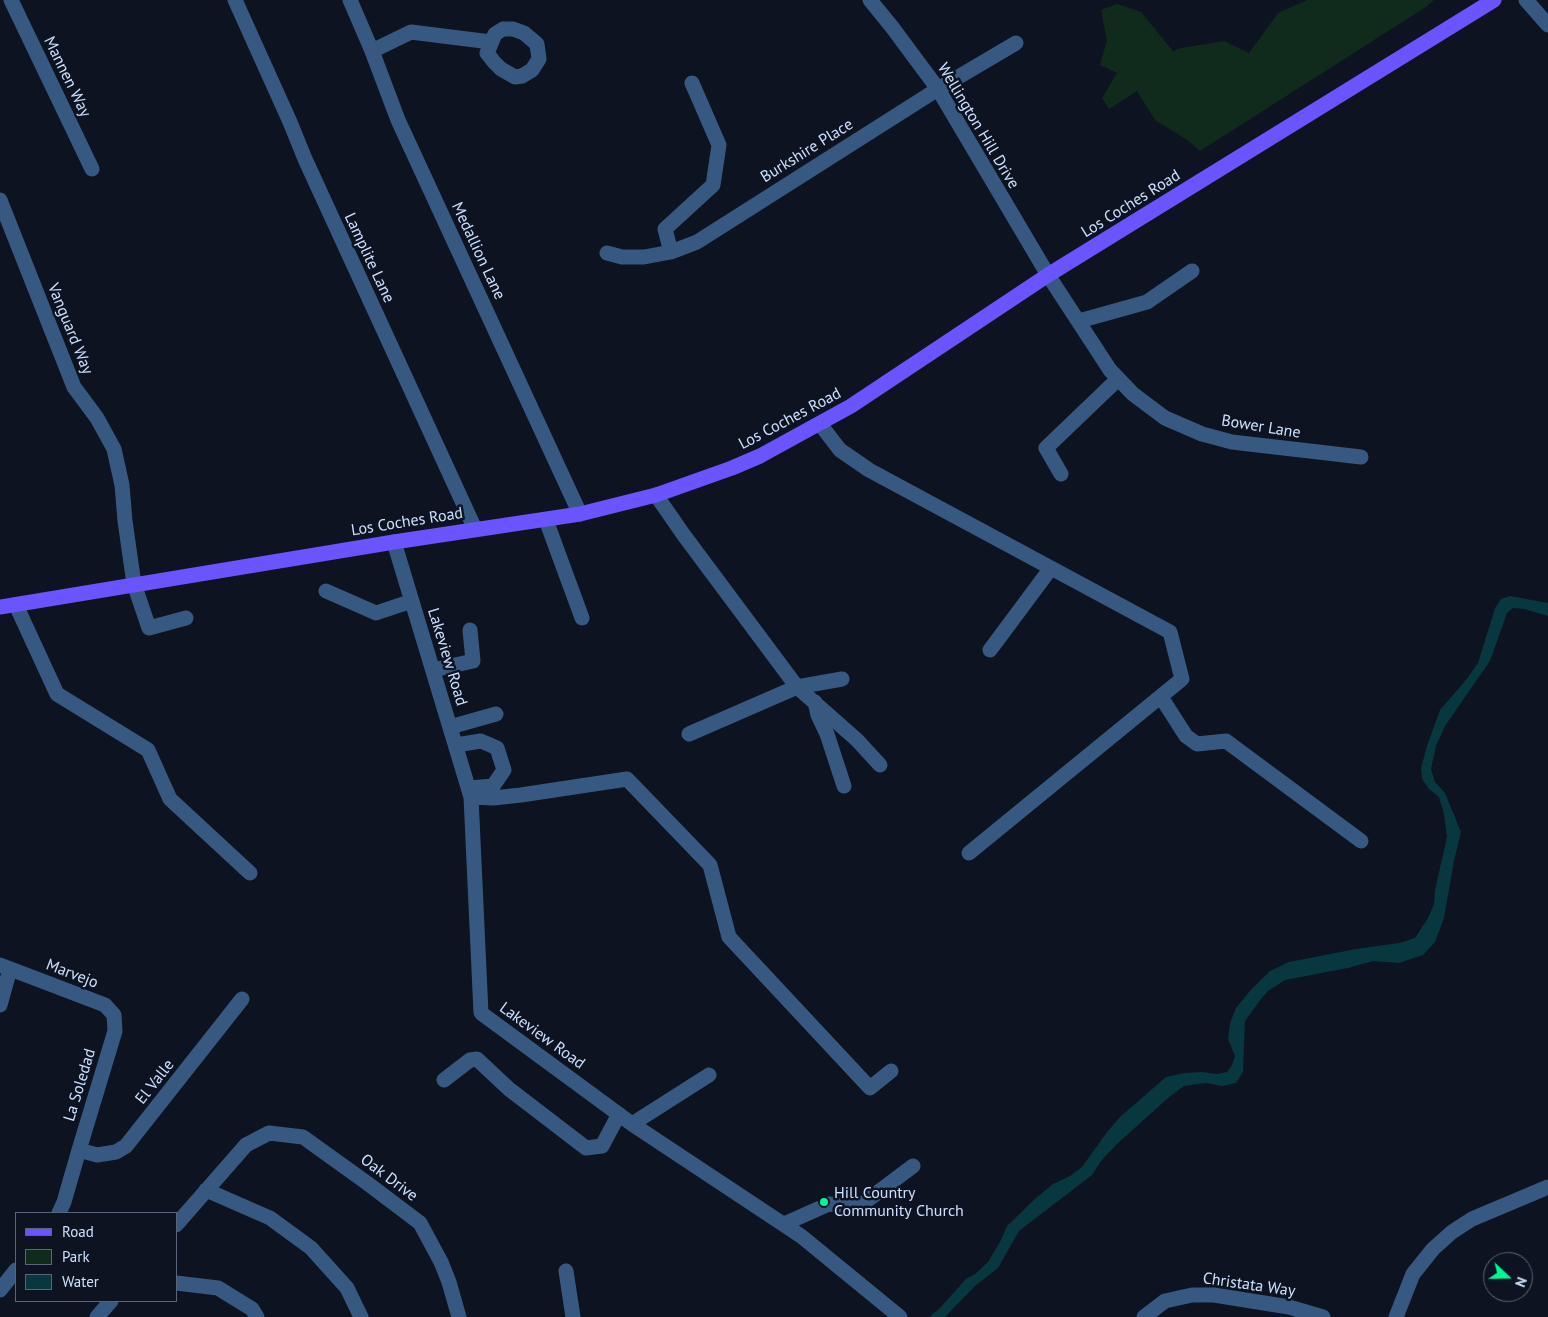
<!DOCTYPE html>
<html>
<head>
<meta charset="utf-8">
<style>
	body { margin:0 }
	#map { position:relative; width:1548px; height:1317px; overflow:hidden; background:#0d1321; font-family:"PT Sans",sans-serif }
	canvas { display:block }
	.legend { position:absolute; left:15px; top:1212px; width:162px; height:90px; box-sizing:border-box; background:#0d1321; border:1px solid #5a657a; margin:0; padding:6px 9px; list-style:none; font-size:15px; color:#cde0ff }
	.legend li { display:flex; align-items:center; gap:10px; height:25px }
	.legend b { width:25px; border:1px solid #5a657a }
	.north { position:absolute; left:1483px; top:1252px; width:50px; height:50px; box-sizing:border-box; background:#0d1321; border:1px solid #5a657a; border-radius:50%; rotate:111deg; font-size:14px; font-weight:700; line-height:20px; text-align:center; color:#cde0ff }
	.north::after { content:''; display:block; margin:auto; width:18px; height:22px; background:#00f894; clip-path:polygon(50% 0,100% 100%,50% 72%,0 100%) }
</style>
</head>
<body>
<div id="map">
<canvas width="1548" height="1317"></canvas>
<ul class="legend">
<li><b style="height:6px;background:#6954ff"></b>Road</li>
<li><b style="height:14px;background:#102b1c"></b>Park</li>
<li><b style="height:14px;background:#08373f"></b>Water</li>
</ul>
<div class="north">N</div>
</div>
<script>
const g = document.querySelector('canvas').getContext('2d');
g.lineJoin = 'round';
function fillPath(path, color) { g.fillStyle = color; g.fill(path, 'evenodd'); }
const poly = rows => new Path2D(rows.map(r => 'M' + r).join(''));
function stroke(path, color, width, dash) { g.strokeStyle = color; g.lineWidth = width; g.lineCap = dash ? 'butt' : 'round'; g.setLineDash(dash || []); g.stroke(path); }
function label(font, color, halo, rows, align = 'center') {
  g.font = font + ' "PT Sans",sans-serif'; g.lineWidth = 5; g.setLineDash([]); g.textBaseline = 'middle'; g.strokeStyle = halo; g.fillStyle = color; for (const [text, x, y, turn = 0] of rows) {
    g.save(); g.translate(x, y); g.rotate((+turn || 0) * Math.PI / 180); g.textAlign = isNaN(turn) ? turn : align; if (halo) g.strokeText(text, 0, 0); g.fillText(text, 0, 0); g.restore();
  }
}
const green = poly([
	[1307,0,1434,0,1426,7,1200,151,1187,140,1155,120,1137,91,1109,109,1102,98,1117,73,1100,65,1107,40,1101,10,1117,4,1141,12,1173,51,1181,48,1224,41,1249,53,1278,13]
]);
const water = poly([
	[1510,596,1548,603,1548,616,1524,609,1513,608,1507,613,1490,661,1445,726,1436,746,1431,769,1435,782,1445,793,1461,832,1454,861,1444,918,1435,942,1423,955,1399,963,1373,961,1348,968,1285,980,1268,991,1261,999,1245,1021,1243,1072,1236,1083,1222,1086,1206,1083,1184,1086,1168,1098,1117,1144,1101,1161,1092,1175,1019,1231,998,1268,975,1286,945,1317,929,1317,939,1309,966,1279,975,1274,988,1262,1001,1240,1007,1226,1037,1197,1053,1184,1070,1176,1082,1167,1107,1132,1121,1116,1166,1077,1184,1073,1202,1072,1217,1074,1227,1072,1232,1065,1235,1056,1228,1039,1230,1023,1236,1008,1249,992,1270,971,1289,962,1356,949,1399,943,1415,938,1428,918,1434,904,1435,890,1447,837,1444,814,1439,797,1429,789,1422,779,1421,768,1427,746,1440,710,1466,680,1478,663,1495,608,1501,599]
]);
const minor = poly([
	[11,0,92,169],
	[235,0,290,122,305,159,475,529],
	[350,0,372,51,398,120,580,514],
	[870,0,892,27,938,89,1048,275,1110,370,1133,394,1165,418,1202,434,1232,442,1361,457],
	[1526,0,1548,25],
	[503,29,513,29,524,33,537,44,539,59,532,70,522,76,515,77,501,69,494,62,487,53,495,34,503,29],
	[372,51,411,32,491,42],
	[0,200,74,387,97,418,114,449,122,485,125,521,134,584,149,628,186,618],
	[671,252,665,229,713,185,719,145,692,83],
	[607,253,622,257,644,257,671,252,697,242,938,89,1016,43],
	[1079,321,1147,302,1192,271],
	[820,424,840,450,869,470,1170,632,1182,679,969,853],
	[1061,474,1046,448,1118,379],
	[656,495,683,534,797,687,857,740,880,765],
	[546,520,582,618],
	[394,542,471,797,481,1013,632,1124,801,1236,900,1317],
	[326,591,376,613,412,601],
	[16,605,57,694,148,750,170,799,250,873],
	[990,650,1051,568],
	[433,670,473,661,470,630],
	[1161,697,1186,736,1197,744,1226,741,1361,841],
	[815,702,818,715,827,734,844,786],
	[450,727,496,714],
	[689,734,797,687,842,679],
	[456,745,481,741,497,748,504,770,493,786,469,788],
	[471,797,493,798,521,795,627,779,710,865,729,937,870,1088,891,1071],
	[0,965,105,1005,114,1015,115,1031,79,1150,64,1202,59,1213],
	[0,1005,10,969],
	[444,1080,470,1060,477,1059,509,1089,586,1148,602,1146,619,1114],
	[632,1124,709,1075],
	[79,1150,97,1155,116,1152,126,1146,242,999],
	[206,1190,270,1218,311,1248,347,1288,361,1317],
	[784,1224,829,1204,857,1208,913,1166],
	[176,1225,246,1145,269,1133,303,1137,367,1183,420,1223,441,1262,449,1282,459,1317],
	[566,1271,573,1317],
	[176,1283,218,1288,252,1309,257,1317],
	[0,1290,16,1270],
	[97,1317,111,1301],
	[1144,1317,1165,1301,1192,1295,1214,1295,1289,1307,1323,1317],
	[1396,1317,1413,1274,1433,1249,1452,1232,1472,1219,1548,1187]
]);
const major = poly([
	[0,607,394,542,580,514,656,495,732,468,760,456,851,406,1048,275,1494,0]
]);
const markers = [
	[824,1202,5,"#00f894"]
];
const streetNames = [
	["Mannen Way",67,77,64],
	["Wellington Hill Drive",978,126,59],
	["Burkshire Place",807,151,-32],
	["Los Coches Road",1131,204,-32],
	["Medallion Lane",478,251,65],
	["Lamplite Lane",369,258,65],
	["Vanguard Way",70,329,68],
	["Los Coches Road",790,419,-28],
	["Bower Lane",1261,427,9],
	["Los Coches Road",407,522,-9],
	["Lakeview Road",447,657,73],
	["Marvejo",72,974,21],
	["Lakeview Road",542,1036,36],
	["El Valle",155,1082,-52],
	["La Soledad",80,1085,-73],
	["Oak Drive",389,1178,37],
	["Christata Way",1249,1285,8]
];
const poiNames = [
	["Hill Country",834,1193],
	["Community Church",834,1211]
];
fillPath(green, '#102b1c');
fillPath(water, '#08373f');
stroke(minor, '#375981', 15);
stroke(major, '#6954ff', 15);
for (const [x, y, r, color] of markers) { const dot = new Path2D(); dot.arc(x, y, r, 0, 2 * Math.PI); g.fillStyle = color; g.fill(dot); stroke(dot, '#0d1321', 2); }
label('16px', '#cde0ff', '#0d1321', streetNames);
label('16px', '#cde0ff', '#0d1321', poiNames, 'left');
</script>
</body>
</html>
